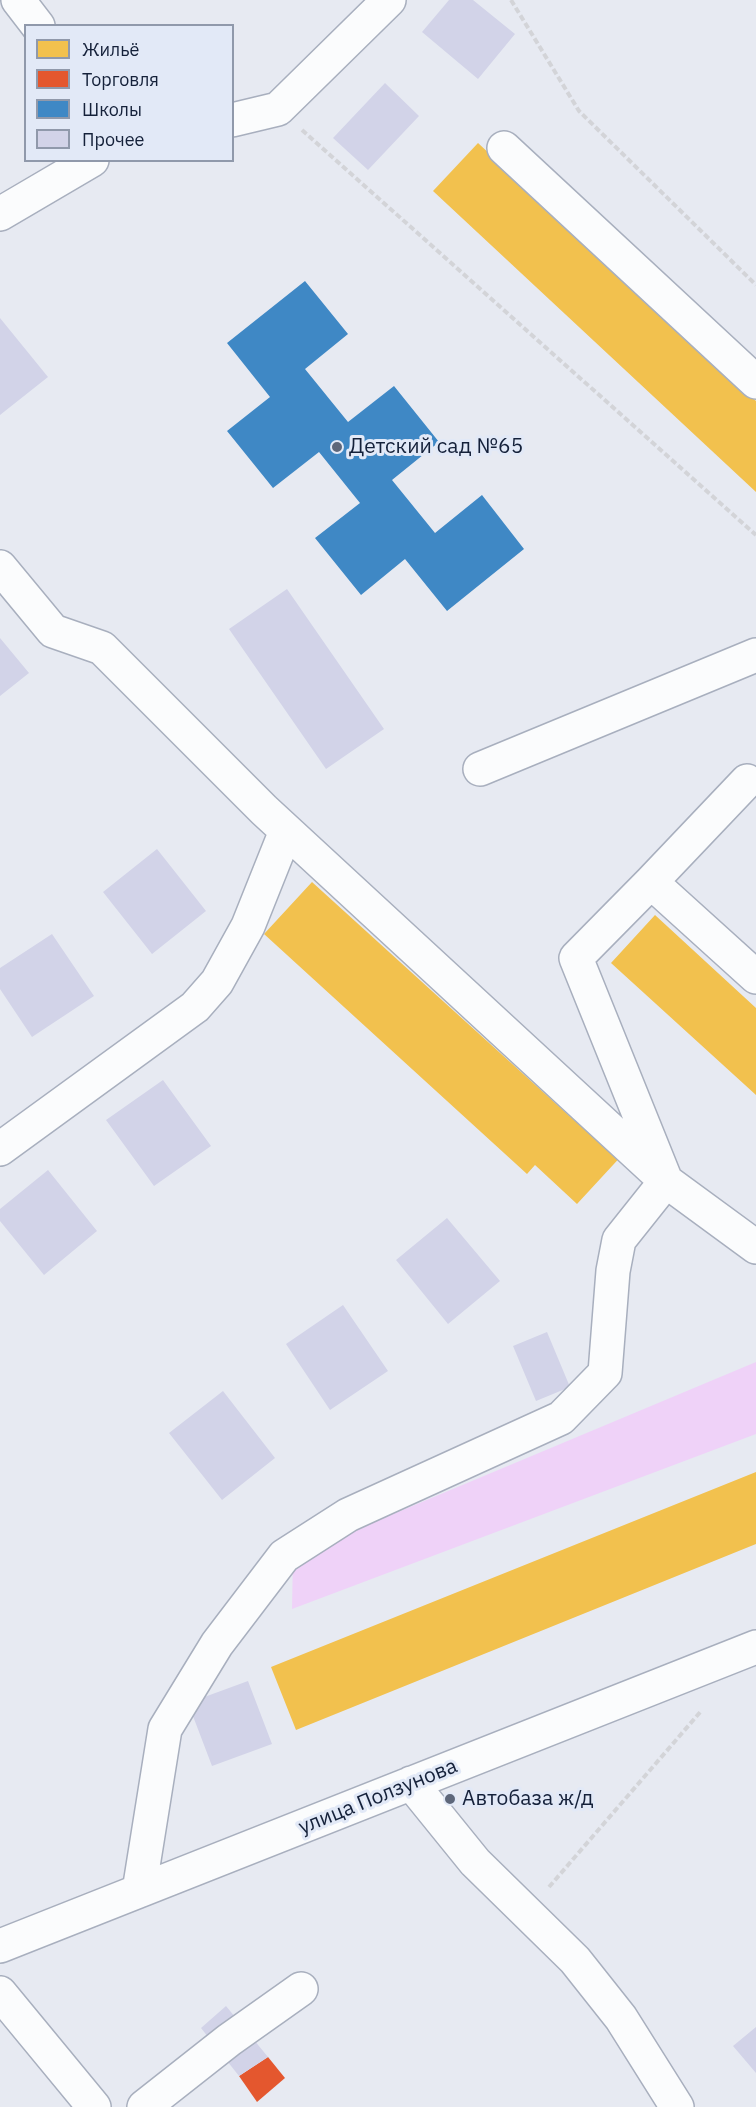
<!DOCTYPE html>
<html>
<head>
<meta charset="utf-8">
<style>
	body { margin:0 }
	#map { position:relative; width:756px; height:2107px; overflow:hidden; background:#e7eaf2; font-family:"IBM Plex Sans",sans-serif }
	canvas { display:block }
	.legend { position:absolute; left:24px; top:24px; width:210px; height:138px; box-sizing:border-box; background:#e2e9f7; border:2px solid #9099ab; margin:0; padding:8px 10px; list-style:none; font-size:18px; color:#15213a }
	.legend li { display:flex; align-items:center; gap:12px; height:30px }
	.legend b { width:30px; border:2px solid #9099ab }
</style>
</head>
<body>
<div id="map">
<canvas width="756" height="2107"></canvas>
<ul class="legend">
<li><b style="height:16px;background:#f2c14e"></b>Жильё</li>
<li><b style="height:16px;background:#e4572e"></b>Торговля</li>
<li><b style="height:16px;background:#3f88c5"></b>Школы</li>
<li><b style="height:16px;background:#d2d3e8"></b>Прочее</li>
</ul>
</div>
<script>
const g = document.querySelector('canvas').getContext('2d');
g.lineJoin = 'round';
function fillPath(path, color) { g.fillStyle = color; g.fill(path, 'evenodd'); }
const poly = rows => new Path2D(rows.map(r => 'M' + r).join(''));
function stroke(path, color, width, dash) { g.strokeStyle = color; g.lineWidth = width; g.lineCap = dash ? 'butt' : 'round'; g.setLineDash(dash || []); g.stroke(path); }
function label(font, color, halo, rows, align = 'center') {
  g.font = font + ' "IBM Plex Sans",sans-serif'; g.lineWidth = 6; g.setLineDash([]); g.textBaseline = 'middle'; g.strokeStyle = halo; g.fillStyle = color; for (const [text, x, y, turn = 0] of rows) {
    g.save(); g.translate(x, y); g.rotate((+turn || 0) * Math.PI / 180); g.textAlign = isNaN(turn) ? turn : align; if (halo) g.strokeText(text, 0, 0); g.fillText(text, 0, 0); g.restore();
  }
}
const green = poly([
	[756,1362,756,1434,292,1609,293,1556]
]);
const homes = poly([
	[478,143,756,401,756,492,433,191],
	[312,882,575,1121,582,1113,625,1152,577,1204,535,1165,527,1174,264,934],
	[655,915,756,1008,756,1095,611,963],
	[756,1472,756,1544,296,1730,271,1667]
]);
const shops = poly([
	[268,2057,285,2078,257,2102,239,2076]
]);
const schools = poly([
	[305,281,348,334,305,369,348,422,394,386,439,442,392,480,435,533,482,495,524,549,447,611,405,559,361,595,315,538,360,503,319,452,273,488,227,431,270,397,227,343]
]);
const building = poly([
	[449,0,473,0,515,34,478,79,422,32],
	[385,83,419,116,368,170,333,138],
	[0,318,48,377,0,415],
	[287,589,384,729,326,769,229,629],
	[0,638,29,673,0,696],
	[157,849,206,911,152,954,103,892],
	[52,934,94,996,32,1037,0,989,0,968],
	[163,1080,211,1146,154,1186,106,1120],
	[48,1170,97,1231,44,1275,0,1221,0,1209],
	[447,1218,500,1281,448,1324,396,1260],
	[343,1305,388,1371,330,1410,286,1344],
	[547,1332,570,1387,536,1401,513,1346],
	[223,1391,275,1458,222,1500,169,1433],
	[248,1681,272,1744,212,1766,188,1703],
	[226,2006,268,2057,239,2076,201,2028],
	[756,2027,756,2073,733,2046]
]);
const path = poly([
	[511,0,579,111,756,285],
	[302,130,756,535],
	[549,1887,702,1710]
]);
const minor = poly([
	[18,0,38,26],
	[232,120,278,109,389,0],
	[504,148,756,382],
	[0,214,92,160],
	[0,567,53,631,102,648,264,810,666,1181,756,1247],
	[480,769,756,655],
	[651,882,756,977],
	[0,1149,195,1007,217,982,248,926,286,831],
	[411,1783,475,1862,575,1960,621,2018,677,2107],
	[139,1891,165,1729,217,1644,284,1556,348,1515,561,1418,605,1373,613,1271,619,1240,666,1181,576,958,651,882,747,781],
	[0,1946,756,1647],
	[0,1993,94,2107],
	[144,2107,229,2040,301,1989]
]);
const markers = [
	[337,447,6,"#5e677a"],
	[450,1799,6,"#5e677a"]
];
const poiNames = [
	["Детский сад №65",349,447],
	["Автобаза ж/д",462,1799]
];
const streetNames = [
	["улица Ползунова",378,1797,-22]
];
fillPath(green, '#efd2f8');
fillPath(homes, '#f2c14e');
fillPath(shops, '#e4572e');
fillPath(schools, '#3f88c5');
fillPath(building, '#d2d3e8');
stroke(minor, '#a8afbe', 36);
stroke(path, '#d3d4d8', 4, [6, 3]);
stroke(minor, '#fbfcfd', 33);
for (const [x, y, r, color] of markers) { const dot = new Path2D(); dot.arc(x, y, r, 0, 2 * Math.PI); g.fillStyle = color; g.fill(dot); stroke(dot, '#e2e9f7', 2); }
label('21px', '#15213a', '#e2e9f7', poiNames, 'left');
label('21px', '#15213a', '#e2e9f7', streetNames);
</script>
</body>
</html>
